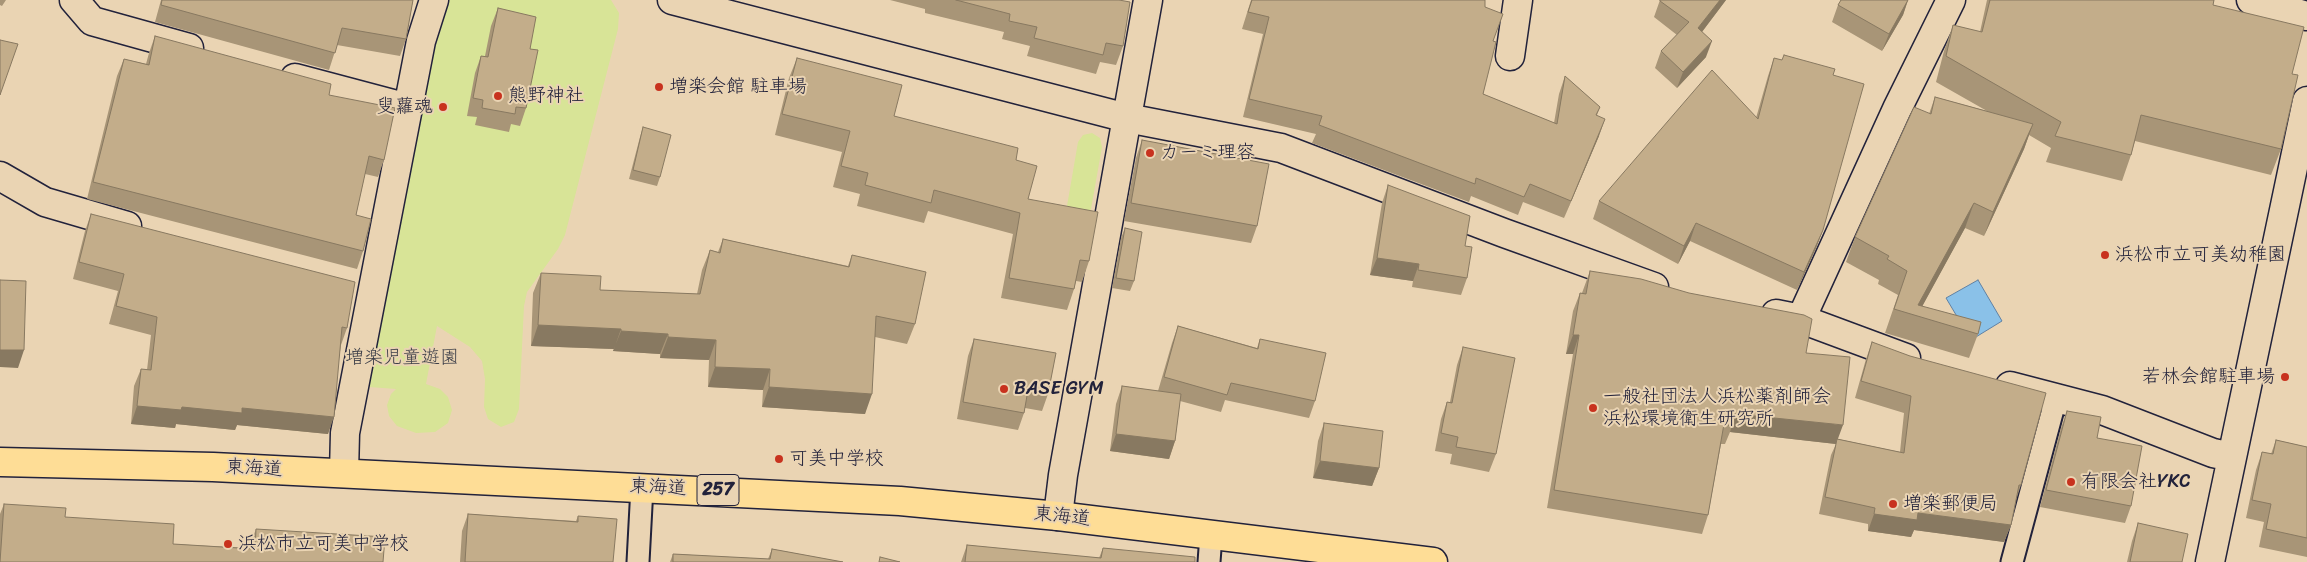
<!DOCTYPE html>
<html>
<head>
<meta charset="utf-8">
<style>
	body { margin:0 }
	canvas { display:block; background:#ead4b3 }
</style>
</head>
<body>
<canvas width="2307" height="562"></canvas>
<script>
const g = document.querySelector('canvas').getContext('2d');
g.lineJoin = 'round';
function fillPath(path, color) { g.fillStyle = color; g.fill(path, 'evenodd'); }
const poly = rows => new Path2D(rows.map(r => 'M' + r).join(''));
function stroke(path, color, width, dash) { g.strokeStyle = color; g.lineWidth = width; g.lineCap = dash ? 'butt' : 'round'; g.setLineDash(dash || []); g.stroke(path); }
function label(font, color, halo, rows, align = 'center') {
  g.font = font + ' Sriracha,"Klee One",sans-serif'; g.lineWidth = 4; g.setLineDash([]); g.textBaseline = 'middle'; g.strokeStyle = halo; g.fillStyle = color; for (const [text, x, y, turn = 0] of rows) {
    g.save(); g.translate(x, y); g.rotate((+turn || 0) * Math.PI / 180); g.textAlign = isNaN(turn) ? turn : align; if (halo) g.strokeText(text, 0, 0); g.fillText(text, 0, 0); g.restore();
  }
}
const green = poly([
	[448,0,611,0,619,13,618,29,565,235,558,249,527,292,524,306,519,409,514,422,501,427,488,419,484,407,485,379,482,361,470,347,437,326,426,384,440,389,448,397,452,410,448,423,435,432,416,433,397,426,389,416,387,405,391,394,396,389,369,387,435,44],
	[1092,133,1100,138,1102,147,1091,209,1086,217,1067,206,1078,142,1083,135]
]);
const water = poly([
	[1978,280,2002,321,1971,340,1946,298,1978,280]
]);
const lane = poly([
	[638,562,642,487],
	[1209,562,1211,535],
	[2012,562,2056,398]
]);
const street = poly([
	[74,0,92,21,189,48],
	[672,0,1127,118,1281,148,1504,233,1654,287],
	[2251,0,2307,16],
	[1510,56,1518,0],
	[295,78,408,108],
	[0,176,45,202,127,226],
	[1776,314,1801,319,1906,358],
	[1801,319,1897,109,1951,0],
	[2010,386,2102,410,2213,453,2232,457],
	[344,473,345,433,421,41,434,0],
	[1058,516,1063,475,1148,0],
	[2210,562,2307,101]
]);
const highway = poly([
	[0,462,213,467,900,501,1058,516,1433,562]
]);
const wall = poly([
	[0,0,6,0,2,6,0,5],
	[161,0,413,0,406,39,400,56,337,45,329,70,155,22],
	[890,0,1119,0,1123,46,1116,65,1100,62,1096,74,1027,56,1030,46,1002,39,1004,32,925,13,925,9],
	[1251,0,1485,0,1485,7,1493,41,1483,94,1554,123,1559,94,1565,76,1600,107,1597,115,1599,136,1564,218,1523,202,1518,215,1471,196,1469,202,1312,143,1316,134,1243,117,1263,34,1242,29],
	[1660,0,1726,0,1702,32,1706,57,1677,88,1655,68,1661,51,1677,35,1654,17],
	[1841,0,1908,0,1903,15,1882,51,1832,22,1838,5],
	[1987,0,2214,0,2213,5,2292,74,2281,149,2271,175,2135,141,2131,155,2122,181,2046,162,2051,148,2029,135,2024,149,1984,236,1965,228,1922,306,1978,334,1969,358,1885,333,1898,295,1878,284,1879,280,1846,262,1855,237,1929,114,1935,97,1987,111,1936,82,1944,51,1953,25,1980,32],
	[498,8,530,49,526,108,520,126,511,124,509,132,475,125,477,117,467,116,475,73,481,56,485,56,491,26],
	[155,36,329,95,384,160,378,177,365,174,356,215,363,251,357,269,87,199,117,76,124,59,146,64,149,53],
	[797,58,894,116,1016,160,1028,199,1089,261,1082,282,1076,281,1074,289,1067,310,1001,298,1013,234,928,211,924,223,857,206,860,194,833,187,842,152,775,135,789,78],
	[1774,58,1833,75,1823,230,1816,248,1797,290,1690,241,1678,264,1593,219,1599,201,1756,118,1768,76],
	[643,127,660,177,657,186,629,179,640,137],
	[1142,140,1257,226,1251,243,1124,221,1136,158],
	[1388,185,1467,278,1461,295,1412,287,1413,281,1370,275,1382,203],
	[91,214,347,328,341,345,328,434,237,425,235,430,176,424,175,428,131,424,134,386,141,369,147,370,151,335,109,324,118,291,73,279,85,231],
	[1125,228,1134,281,1130,291,1112,288,1121,238],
	[723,239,848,266,852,255,915,324,907,344,875,337,865,414,762,407,763,390,708,387,709,360,660,358,660,354,613,351,614,349,531,346,533,293,541,273,600,290,697,294,702,270,710,250,718,252],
	[1590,271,1806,353,1838,439,1900,452,1904,413,1855,398,1866,359,1872,342,2021,485,2016,500,2011,525,2004,542,1914,530,1911,537,1868,531,1868,524,1819,514,1831,455,1836,444,1730,432,1725,444,1721,444,1708,515,1702,534,1547,508,1573,354,1566,354,1573,311,1580,293,1582,293],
	[1178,326,1257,348,1260,339,1315,401,1309,418,1225,400,1221,412,1180,401,1175,441,1169,459,1110,451,1116,404,1122,386,1158,391,1172,343],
	[974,339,1048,394,1042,411,1025,408,1024,413,1018,430,957,419,968,356],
	[1463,347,1496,454,1489,472,1450,464,1452,454,1435,451,1441,419,1447,402,1450,402,1457,365],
	[2067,411,2097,438,2131,506,2125,523,2040,507,2061,428],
	[1324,423,1379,468,1372,486,1313,478,1318,441],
	[2276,440,2307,447,2307,557,2259,547,2264,522,2246,518,2256,470,2262,452,2271,454],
	[4,504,65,517,173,544,249,548,256,529,383,562,0,562,0,514],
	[468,514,576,521,578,516,613,562,460,562,462,531],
	[2138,523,2182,562,2127,562,2132,541],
	[967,545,1099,558,1103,548,1195,562,961,562],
	[772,549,843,562,670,562,673,554,768,559]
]);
const shadedWall = poly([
	[1720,0,1726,0,1692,45,1698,28],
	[1908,0,1903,15,1882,51,1889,34],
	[1712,41,1706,57,1677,88,1683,72],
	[1605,119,1599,136,1564,218,1571,201],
	[2033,124,2024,149,1984,236,1993,212],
	[1974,203,1965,228,1917,316,1918,305],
	[1696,223,1690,241,1678,264,1684,246],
	[1823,230,1816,248,1797,290,1804,272],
	[1377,258,1419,264,1413,281,1370,275],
	[538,325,621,329,614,349,531,346],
	[621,331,668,334,660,354,613,351],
	[1573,335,1579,335,1573,354,1566,354],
	[668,337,716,340,709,360,660,358],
	[0,350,24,350,18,368,0,367],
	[715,367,770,369,763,390,708,387],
	[769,387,872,394,865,414,762,407],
	[137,406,242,408,334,417,328,434,237,425,235,430,176,424,175,428,131,424],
	[1735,414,1843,425,1836,444,1730,432,1732,426],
	[1116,434,1175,441,1169,459,1110,451],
	[1320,461,1379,468,1372,486,1313,478],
	[1918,513,2011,525,2004,542,1914,530,1911,537,1868,531,1874,514]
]);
const building = poly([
	[162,0,413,0,406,39,342,28,335,53,161,5,162,0],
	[956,0,1119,0,1130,2,1123,46,1106,43,1103,55,1034,38,1037,27,1009,21,1010,14,956,0],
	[1252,0,1485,0,1485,7,1503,14,1493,41,1496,42,1483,94,1557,124,1565,76,1600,107,1596,115,1605,119,1571,201,1530,184,1524,197,1476,178,1475,184,1319,125,1322,116,1249,99,1269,17,1248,12,1252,0],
	[1660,0,1720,0,1698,28,1712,41,1683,72,1661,51,1689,22,1660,1,1660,0],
	[1841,0,1908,0,1889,34,1838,5,1841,0],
	[1990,0,2214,0,2213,5,2304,27,2292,74,2298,75,2281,149,2141,115,2131,155,2055,136,2061,122,1946,56,1953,25,1982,32,1990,0],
	[498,8,536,17,530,49,538,50,526,108,516,107,515,114,482,108,483,100,473,98,481,56,488,57,498,8],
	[155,36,331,84,329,95,395,108,384,160,369,156,356,215,371,219,363,251,93,182,124,59,149,65,155,36],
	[0,40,18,44,0,95,0,40],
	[1784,55,1835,69,1833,75,1864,84,1823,230,1804,272,1696,223,1684,246,1599,201,1712,70,1758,119,1774,58,1782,60,1784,55],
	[797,58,902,85,894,116,1018,148,1016,160,1037,166,1028,199,1098,212,1089,261,1080,260,1074,289,1009,278,1020,213,934,190,931,203,865,185,868,173,841,166,850,131,782,114,797,58],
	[1935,97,2033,124,1993,212,1974,203,1918,305,1981,322,1978,334,1894,309,1907,271,1887,259,1889,256,1855,237,1914,107,1931,114,1935,97],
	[643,127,671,135,660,177,633,170,643,127],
	[1142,140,1269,164,1257,226,1131,203,1142,140],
	[1388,185,1470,216,1465,246,1472,247,1467,278,1418,270,1419,264,1377,258,1388,185],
	[91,214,355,282,347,328,342,327,334,417,242,408,242,413,182,407,181,410,137,406,141,369,151,370,157,317,116,306,124,274,79,262,91,214],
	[1125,228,1142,232,1134,281,1116,278,1125,228],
	[723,239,849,267,852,255,926,272,915,324,876,316,872,394,769,387,770,369,715,367,716,340,668,337,668,334,621,331,621,329,538,325,541,273,601,276,600,290,700,294,710,250,720,253,723,239],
	[1590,271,1641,279,1689,293,1804,315,1812,319,1806,353,1850,357,1843,425,1735,414,1732,426,1724,424,1708,515,1554,490,1579,335,1573,335,1580,293,1586,294,1590,271],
	[0,280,26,281,24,350,0,350,0,280],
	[1178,326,1258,349,1260,339,1326,353,1315,401,1231,383,1227,395,1164,377,1178,326],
	[974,339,1056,353,1048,394,1028,390,1024,413,963,402,974,339],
	[1872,342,1910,356,2046,393,2021,485,2019,485,2011,525,1918,513,1917,520,1874,514,1875,508,1825,497,1837,439,1904,453,1911,396,1861,381,1872,342],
	[1463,347,1515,358,1496,454,1456,447,1458,437,1441,433,1447,402,1452,403,1463,347],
	[1122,386,1181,394,1175,441,1116,434,1122,386],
	[2067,411,2101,417,2097,438,2142,446,2131,506,2046,490,2067,411],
	[1324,423,1383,431,1379,468,1320,461,1324,423],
	[2276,440,2307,447,2307,538,2266,529,2271,504,2252,500,2262,452,2273,454,2276,440],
	[4,504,66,508,65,517,174,524,173,544,255,549,256,529,385,537,383,562,0,562,4,504],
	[468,514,578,522,578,516,617,519,613,562,465,562,468,514],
	[2138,523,2188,534,2182,562,2130,562,2138,523],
	[967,545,1101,558,1103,548,1195,557,1195,562,965,562,967,545],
	[772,549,843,562,673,562,673,554,770,559,772,549],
	[880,557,900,562,879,562,880,557]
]);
const markers = [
	[659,87,5,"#c8321e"],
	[498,96,5,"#c8321e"],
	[443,107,5,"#c8321e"],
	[1150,153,5,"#c8321e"],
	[2105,255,5,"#c8321e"],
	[2285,377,5,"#c8321e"],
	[1004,389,5,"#c8321e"],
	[1593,408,5,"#c8321e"],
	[779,459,5,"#c8321e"],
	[2071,482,5,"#c8321e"],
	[1893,504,5,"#c8321e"],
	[228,544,5,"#c8321e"]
];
const shields = [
	[718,490,42]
];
const shieldNames = [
	["257",718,490]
];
const poiNames = [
	["増楽会館 駐車場",669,87],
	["熊野神社",508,96],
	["叟蘿魂",433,107,"right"],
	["カーミ理容",1160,153],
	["浜松市立可美幼稚園",2115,255],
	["若林会館駐車場",2275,377,"right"],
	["BASE GYM",1014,389],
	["一般社団法人浜松薬剤師会",1603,397],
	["浜松環境衛生研究所",1603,419],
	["可美中学校",789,459],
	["有限会社YKC",2081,482],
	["増楽郵便局",1903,504],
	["浜松市立可美中学校",238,544]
];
const parkNames = [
	["増楽児童遊園",402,358]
];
const streetNames = [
	["東海道",254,469,3],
	["東海道",658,488,3],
	["東海道",1062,517,6]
];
fillPath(green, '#d8e497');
fillPath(water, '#8ac1e8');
stroke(water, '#6081a3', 1);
stroke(lane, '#22223b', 25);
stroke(street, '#22223b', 31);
stroke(highway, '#22223b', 31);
stroke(lane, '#ead4b3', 21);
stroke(street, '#ead4b3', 28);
stroke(highway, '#fedd96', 28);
fillPath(wall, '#a89577');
fillPath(shadedWall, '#887961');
fillPath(building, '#c3ad8a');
stroke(building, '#887961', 1);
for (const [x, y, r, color] of markers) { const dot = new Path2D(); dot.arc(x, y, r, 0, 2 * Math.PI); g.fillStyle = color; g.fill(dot); stroke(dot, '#ead4b3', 2); }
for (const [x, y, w] of shields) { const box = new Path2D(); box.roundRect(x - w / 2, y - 15.5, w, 31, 4); g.fillStyle = '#ead4b3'; g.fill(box); stroke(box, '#22223b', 1); }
label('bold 18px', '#22223b', null, shieldNames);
label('19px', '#22223b', '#ead4b3', poiNames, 'left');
label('19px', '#3d3f49', '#ead4b3', parkNames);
label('19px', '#22223b', '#ead4b3', streetNames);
</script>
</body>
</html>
